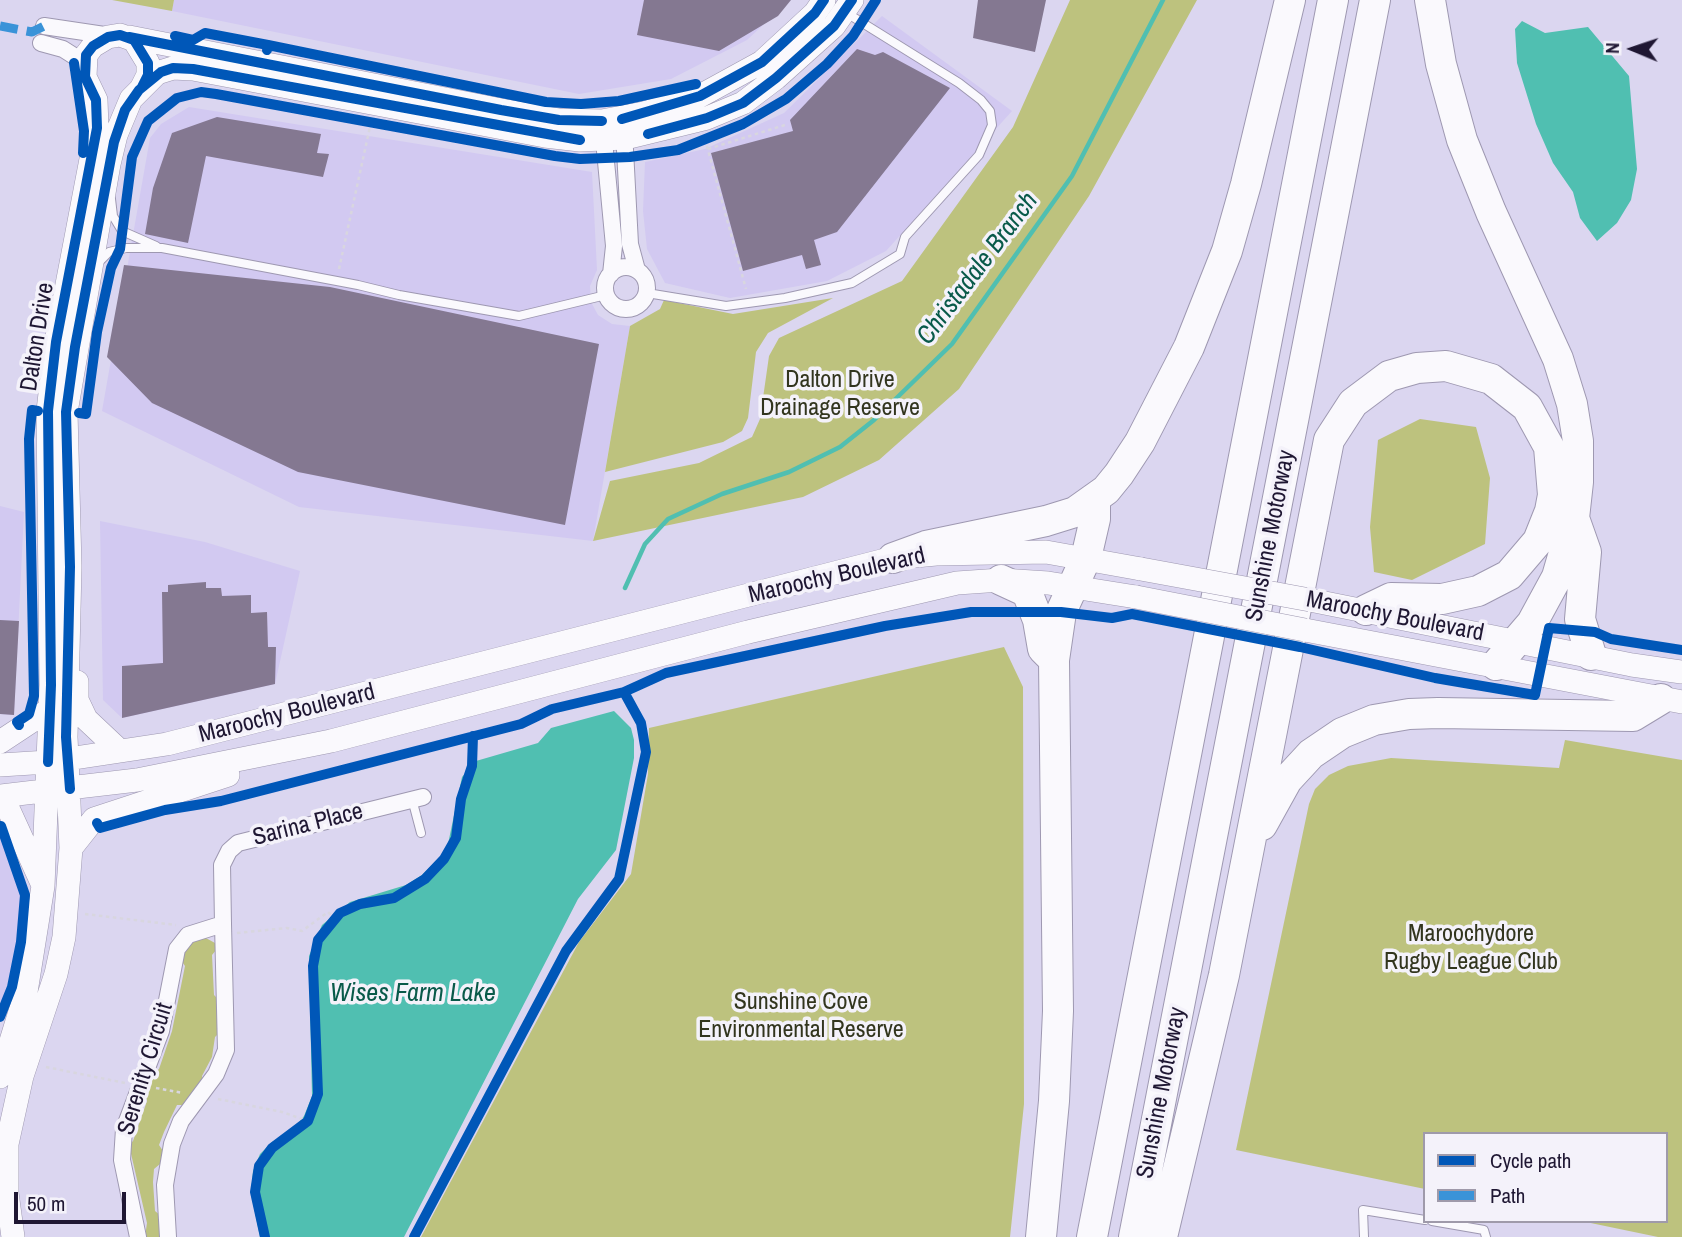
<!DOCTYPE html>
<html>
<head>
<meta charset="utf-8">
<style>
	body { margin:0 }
	#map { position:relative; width:1682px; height:1237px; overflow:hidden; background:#dbd6f0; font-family:"Archivo Narrow",sans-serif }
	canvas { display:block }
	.legend { position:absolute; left:1423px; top:1132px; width:245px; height:91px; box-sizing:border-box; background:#f4f2fa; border:2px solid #9f9aaa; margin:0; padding:9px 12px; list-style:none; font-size:21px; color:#1f1733 }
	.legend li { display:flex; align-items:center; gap:14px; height:35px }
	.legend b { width:35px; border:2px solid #9f9aaa }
	.north { position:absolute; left:1598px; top:14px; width:70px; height:70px; -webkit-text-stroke:5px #f4f2fa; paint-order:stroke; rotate:272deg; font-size:19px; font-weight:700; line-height:28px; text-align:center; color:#1f1733 }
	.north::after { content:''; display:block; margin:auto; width:24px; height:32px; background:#1f1733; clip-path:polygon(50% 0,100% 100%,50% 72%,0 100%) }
	.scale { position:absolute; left:14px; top:1192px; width:112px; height:32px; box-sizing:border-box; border:4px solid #1f1733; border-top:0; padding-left:9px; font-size:21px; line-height:24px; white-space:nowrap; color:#1f1733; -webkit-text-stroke:5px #f4f2fa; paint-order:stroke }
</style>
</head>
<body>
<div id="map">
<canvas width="1682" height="1237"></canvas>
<ul class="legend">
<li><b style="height:9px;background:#0057b8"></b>Cycle path</li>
<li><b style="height:9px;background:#3a93d8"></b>Path</li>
</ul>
<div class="north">N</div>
<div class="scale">50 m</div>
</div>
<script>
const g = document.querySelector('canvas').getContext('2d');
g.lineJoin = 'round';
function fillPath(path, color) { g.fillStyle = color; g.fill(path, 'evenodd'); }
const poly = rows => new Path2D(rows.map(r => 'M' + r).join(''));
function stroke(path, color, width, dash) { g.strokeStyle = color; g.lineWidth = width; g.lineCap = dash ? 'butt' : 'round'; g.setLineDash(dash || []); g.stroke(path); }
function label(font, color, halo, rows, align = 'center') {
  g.font = font + ' "Archivo Narrow",sans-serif'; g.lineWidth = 7; g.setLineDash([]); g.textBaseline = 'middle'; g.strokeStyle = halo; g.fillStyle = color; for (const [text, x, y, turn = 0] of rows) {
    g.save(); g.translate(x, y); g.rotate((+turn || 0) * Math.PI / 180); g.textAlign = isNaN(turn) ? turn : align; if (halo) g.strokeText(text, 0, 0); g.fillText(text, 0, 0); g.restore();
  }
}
const built = poly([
	[174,0,790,0,747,40,671,79,579,94,172,11],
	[882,16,1012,111,886,251,827,281,730,298,665,283,647,249,643,211,645,162,705,149,784,113],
	[189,107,592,172,597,270,590,286,591,302,598,315,612,324,630,326,593,541,299,507,102,411,150,138,161,124],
	[0,506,24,512,14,715,0,714],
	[100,521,205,542,300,571,275,684,122,718,103,700],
	[0,834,3,834,20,872,21,916,17,953,0,1009]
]);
const green = poly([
	[112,0,174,0,172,11],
	[1070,0,1197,0,1089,196,959,389,879,460,803,497,593,541,610,481,699,463,752,437,760,419,769,356,779,338,902,281,1013,127],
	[833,298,768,333,756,352,748,418,742,431,723,442,605,472,630,326,660,309,664,300,733,314],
	[1420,419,1476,427,1490,478,1485,544,1412,580,1374,572,1370,527,1378,440],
	[1004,647,1023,687,1024,1104,1010,1237,421,1237,579,942,631,874,648,774,649,728],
	[1565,740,1682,760,1682,1237,1658,1237,1581,1221,1666,1221,1666,1134,1425,1134,1425,1189,1236,1150,1309,804,1315,789,1329,775,1348,766,1391,758,1559,768],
	[204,937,215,943,217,949,212,955,214,995,219,1000,220,1032,215,1037,212,1057,202,1076,203,1082,183,1105,177,1105,164,1132,159,1145,163,1151,160,1164,154,1169,153,1182,155,1211,161,1216,162,1227,160,1237,145,1237,147,1223,129,1145,133,1141,147,1101,145,1095,154,1073,159,1069,172,1031,185,966,181,960,184,951,192,941]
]);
const water = poly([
	[1522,21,1545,33,1588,27,1629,76,1637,169,1631,200,1617,223,1597,241,1580,218,1573,192,1553,163,1536,124,1517,63,1515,29],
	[614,711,631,728,634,740,634,758,616,850,578,899,404,1237,260,1237,251,1193,253,1171,260,1154,272,1142,294,1129,304,1116,312,1096,309,956,322,925,350,902,406,885,422,875,442,855,448,844,462,777,476,761,538,743,551,728]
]);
const stream = poly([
	[625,588,645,544,668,519,722,494,789,472,840,447,874,420,952,344,1072,176,1163,0]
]);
const building = poly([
	[644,0,791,0,778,16,719,51,637,35],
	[978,0,1046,0,1035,52,973,38],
	[857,49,875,55,883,52,950,88,837,232,814,240,821,265,806,269,802,255,743,271,711,153,793,131,790,120],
	[217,117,321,134,317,153,329,154,323,177,206,156,188,243,145,234,153,188,172,133],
	[124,265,330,287,599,344,565,525,298,472,152,403,107,357],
	[206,582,206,588,221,588,222,596,251,595,251,613,267,612,268,647,276,647,275,684,122,718,122,666,163,663,162,592,168,592,168,585],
	[0,620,19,621,14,715,0,714]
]);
const path = poly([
	[705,139,746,289],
	[708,149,785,125],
	[339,269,371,122],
	[85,914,176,925],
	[237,933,287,928,302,931,328,912,334,918],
	[46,1067,125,1083],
	[156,1088,183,1093],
	[218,1099,282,1112,308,1121]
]);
const lane = poly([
	[111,199,113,216,122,231,156,246],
	[98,263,109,252,126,248,162,248,358,285,399,295,519,316,606,295],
	[647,293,726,306,785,298,852,283,900,254,905,237,979,155,992,125,990,111,981,100,959,83,845,12],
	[412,799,421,833],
	[1432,1221,1484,1230,1486,1237],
	[1364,1237,1363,1210,1425,1220]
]);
const street = poly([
	[44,26,111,36],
	[41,43,63,49,85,63],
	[603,130,614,246,611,274],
	[624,131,630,244,637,270],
	'605 288a21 21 0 1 1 42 0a21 21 0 1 1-42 0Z',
	[223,924,222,865,229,851,238,843,423,797],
	[138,1237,122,1160,124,1129,161,1031,177,949,188,935,223,924,226,1050,216,1074,181,1121,172,1144,165,1185,168,1237]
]);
const secondary = poly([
	[129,37,501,110,559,120,602,121,644,113,700,96,762,62,815,13,824,0],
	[1310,600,1632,665,1682,672],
	[1305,630,1682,702],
	[77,682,77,700,86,719,120,751],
	[0,742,50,709],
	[0,765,48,762,167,744,893,558,936,554,1046,552,1141,569],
	[0,796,137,780,331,741,748,632,957,583,1001,580,1048,583,1136,597],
	[0,800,6,804,42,883],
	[71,848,94,819,228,775],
	[0,1077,26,992,43,886,51,685,48,411,56,342,97,128,96,100,85,77,86,55,93,46,108,37,120,35,134,40,148,63,148,75,142,87],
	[13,1237,7,1193,7,1144,22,1076,56,974,64,937,71,848,66,737,70,567,66,412,109,164,116,135,131,99,157,73,173,68,193,69,545,136,580,140,625,138,707,118,743,103,776,78,834,26,852,0]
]);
const highway = poly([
	[1430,0,1441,64,1462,140,1491,212,1558,359,1572,404,1578,441,1578,482,1574,518,1557,577,1532,623,1496,665],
	[1574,518,1586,552,1580,619,1591,655],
	[893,558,926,546,1046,521,1075,512,1106,490,1119,474,1140,442,1189,347,1227,251,1246,184,1290,0],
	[1001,580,1027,592,1038,620,1043,649,1049,655],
	[1262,825,1287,780,1311,754,1342,733,1374,720,1409,714,1438,713,1633,716,1661,699],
	[1041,1237,1054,1101,1058,1011,1054,660,1061,612,1086,558,1095,519,1095,500],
	[1092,1237,1333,0],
	[1134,1237,1375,0],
	[1162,1237,1224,975,1329,440,1353,403,1389,376,1417,368,1446,366,1491,379,1527,407,1549,447,1553,495,1550,511,1538,541,1509,575,1478,591,1442,599,1391,598,1366,610]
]);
const secondaryBridge = poly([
	[1141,569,1310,600],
	[1136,597,1305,630]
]);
const quiet = poly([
	[0,26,32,32,44,26]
]);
const cycleway = poly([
	[175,36,193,40,205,33,268,45],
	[129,37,501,110,559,120,602,121],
	[267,50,268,45,546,102,581,104,619,101,696,84],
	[74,63,84,131,83,153],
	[622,119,700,96,762,62,815,13,824,0],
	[648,134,707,118,743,103,776,78,834,26,852,0],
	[79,413,86,414,97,332,111,268,120,249,132,157,148,121,177,98,201,92,216,94,555,156,580,159,630,157,678,150,743,124,786,99,827,64,853,36,876,0],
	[19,725,17,722,29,714,34,696,29,439,32,410,38,411],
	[48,762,51,685,48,411,56,342,97,128,96,100,85,77,86,55,93,46,108,37,120,35,134,40,148,63,148,75,142,87],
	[70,789,66,737,70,567,66,412,75,347,114,142,125,110,139,90,161,72,173,68,193,69,580,140],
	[97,823,100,828,165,810,221,801,521,724,552,709,624,692,666,673,885,626,971,612,1061,612,1112,618,1132,614,1300,647,1435,678,1535,695,1549,628,1595,632,1611,639,1682,650],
	[0,1017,12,987,21,942,25,895,1,826],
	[265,1237,255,1192,259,1166,272,1148,308,1121,318,1094,313,966,318,940,340,913,360,904,394,898,425,879,444,859,456,838,461,799,472,766,473,736],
	[414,1237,566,951,619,879,646,752,641,723,624,692]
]);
const streetNames = [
	["Dalton Drive",38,337,-81],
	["Sunshine Motorway",1271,536,-79],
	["Maroochy Boulevard",837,576,-13],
	["Maroochy Boulevard",1395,617,11],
	["Maroochy Boulevard",287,714,-14],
	["Sarina Place",308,825,-14],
	["Serenity Circuit",146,1069,-73],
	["Sunshine Motorway",1162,1093,-79]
];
const parkNames = [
	["Dalton Drive",840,381],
	["Drainage Reserve",840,409],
	["Maroochydore",1471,935],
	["Rugby League Club",1471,963],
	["Sunshine Cove",801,1003],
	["Environmental Reserve",801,1031]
];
const waterNames = [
	["Christadale Branch",978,269,-53],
	["Wises Farm Lake",413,994]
];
fillPath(built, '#d2c9f1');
fillPath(green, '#bdc27e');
fillPath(water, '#50bfb1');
stroke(stream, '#50bfb1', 4.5);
fillPath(building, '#847891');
stroke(lane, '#9e98b1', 10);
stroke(street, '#9e98b1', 18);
stroke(secondary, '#9e98b1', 24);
stroke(highway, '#9e98b1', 32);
stroke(path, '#d8d6df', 2.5, [3.5, 3.5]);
stroke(lane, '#faf9fd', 8);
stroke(street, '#faf9fd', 16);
stroke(secondary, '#faf9fd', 23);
stroke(highway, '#faf9fd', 30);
stroke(secondaryBridge, '#9e98b1', 24, []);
stroke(secondaryBridge, '#faf9fd', 23);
stroke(quiet, '#3a93d8', 9, [18, 9]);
stroke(cycleway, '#0057b8', 10);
label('24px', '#1f1733', '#f4f2fa', streetNames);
label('24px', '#32351e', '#f4f2fa', parkNames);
label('italic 26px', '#095a4a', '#f4f2fa', waterNames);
</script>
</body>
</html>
